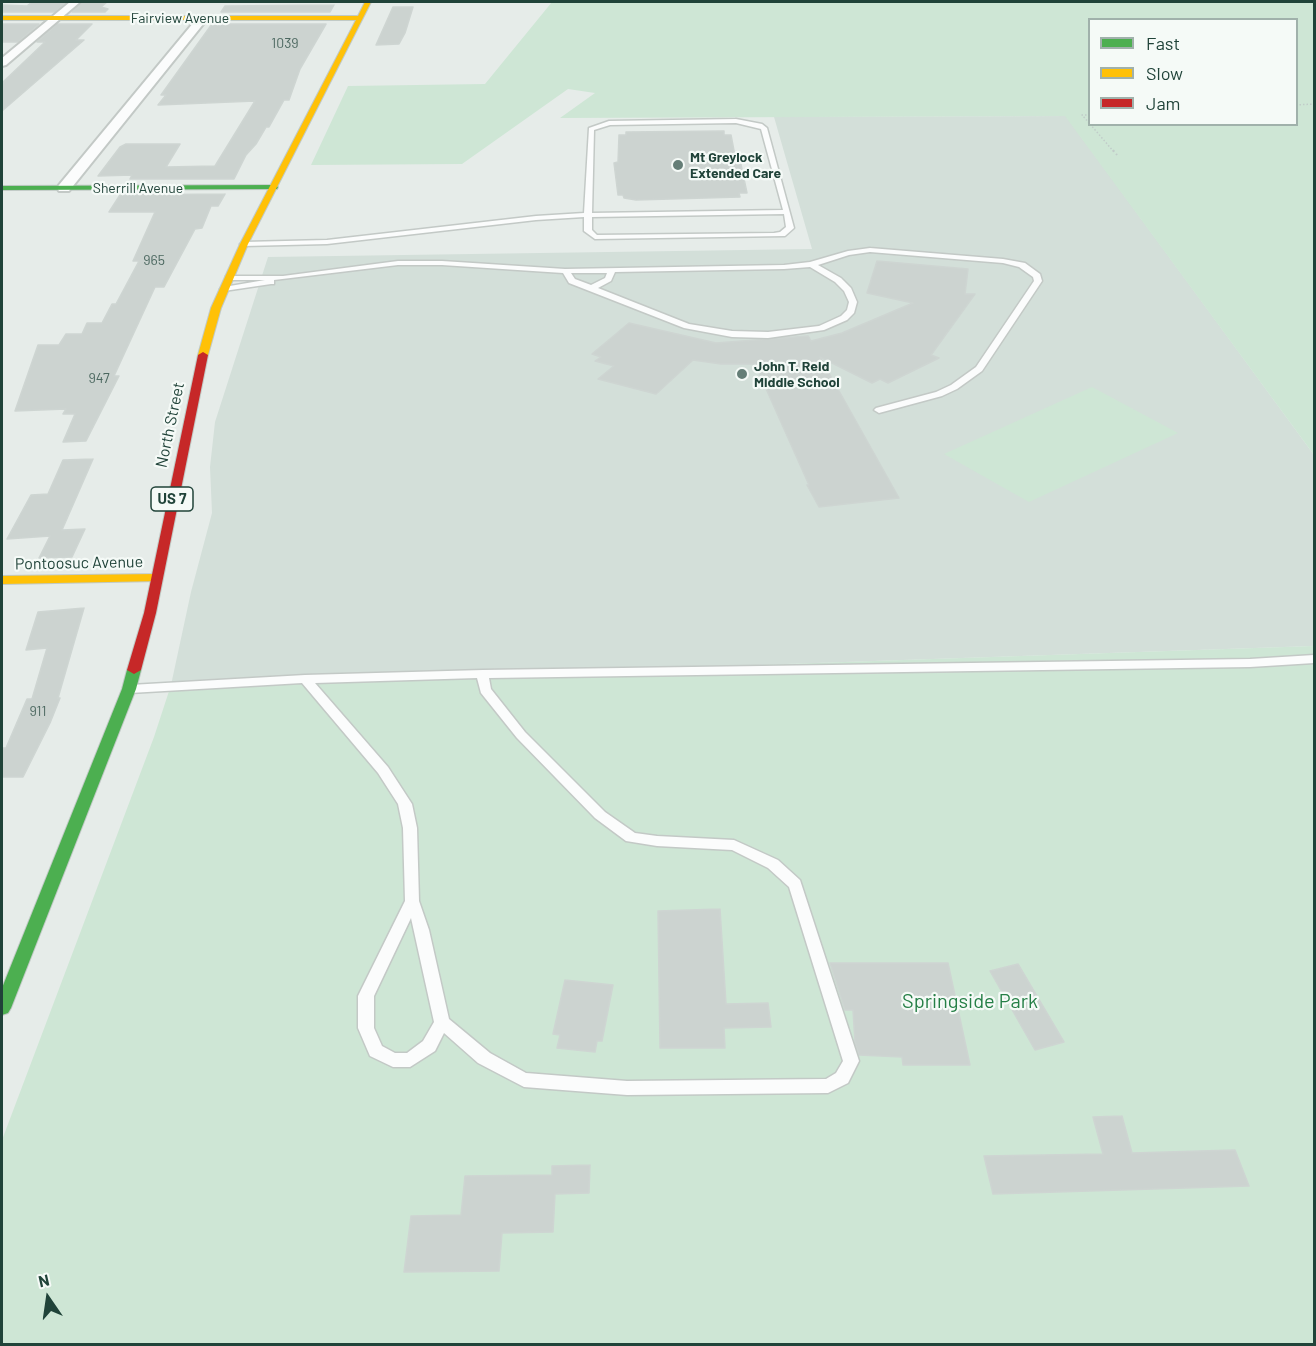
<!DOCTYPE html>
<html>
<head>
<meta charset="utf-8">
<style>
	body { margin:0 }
	#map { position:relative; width:1316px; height:1346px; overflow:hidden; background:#e6ece9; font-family:Barlow,sans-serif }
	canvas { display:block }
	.frame { position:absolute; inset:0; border:3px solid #204339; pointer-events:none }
	.legend { position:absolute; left:1088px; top:18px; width:210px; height:108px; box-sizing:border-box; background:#f5faf7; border:2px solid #a0b1ab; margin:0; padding:8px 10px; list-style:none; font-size:18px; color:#204339 }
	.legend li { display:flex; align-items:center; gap:12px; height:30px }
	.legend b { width:30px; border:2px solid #a0b1ab }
	.north { position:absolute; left:18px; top:1268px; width:60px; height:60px; -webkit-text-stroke:4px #f5faf7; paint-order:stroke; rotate:347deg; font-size:16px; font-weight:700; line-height:24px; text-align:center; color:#204339 }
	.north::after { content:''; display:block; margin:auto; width:21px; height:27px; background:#204339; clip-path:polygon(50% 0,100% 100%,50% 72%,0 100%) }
</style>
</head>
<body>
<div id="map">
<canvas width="1316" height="1346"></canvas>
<div class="frame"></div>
<ul class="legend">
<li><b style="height:8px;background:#4caf50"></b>Fast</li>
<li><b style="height:8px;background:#ffc107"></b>Slow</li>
<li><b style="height:8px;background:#c62828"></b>Jam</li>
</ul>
<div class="north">N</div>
</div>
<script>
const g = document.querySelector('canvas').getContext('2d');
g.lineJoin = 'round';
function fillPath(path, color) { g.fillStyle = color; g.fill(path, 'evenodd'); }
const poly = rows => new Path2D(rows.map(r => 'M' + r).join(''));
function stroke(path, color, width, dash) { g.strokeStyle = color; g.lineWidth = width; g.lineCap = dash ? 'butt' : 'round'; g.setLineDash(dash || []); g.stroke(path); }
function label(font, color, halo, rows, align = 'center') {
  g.font = font + ' Barlow,sans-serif'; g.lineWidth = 4.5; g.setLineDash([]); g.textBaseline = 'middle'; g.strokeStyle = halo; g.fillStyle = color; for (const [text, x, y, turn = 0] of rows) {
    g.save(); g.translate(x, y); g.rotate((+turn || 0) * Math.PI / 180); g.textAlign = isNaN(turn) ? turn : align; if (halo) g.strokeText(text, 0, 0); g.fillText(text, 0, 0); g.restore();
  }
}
const built = poly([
	[1066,116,1314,455,1314,646,171,685,191,592,212,513,210,467,215,422,268,257,812,249,774,117]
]);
const green = poly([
	[552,2,1314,2,1314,455,1065,116,560,118,595,93,568,89,462,164,311,165,348,86,485,84],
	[1090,20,1296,20,1296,124,1090,124],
	[1092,387,1178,433,1029,502,944,454],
	[1314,646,1314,1344,2,1344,2,1140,154,737,171,685]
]);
const building = poly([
	[32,2,67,2,55,12,2,12,2,5,27,6,32,2],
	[82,2,107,2,101,7,108,9,105,12,72,12,82,2],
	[334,5,330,12,221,12,225,6,334,5],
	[393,7,413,7,405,33,399,44,376,45,393,7],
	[2,24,39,24,18,42,2,42,2,24],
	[57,24,92,24,76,40,84,40,2,111,2,85,5,81,3,82,45,42,37,42,57,24],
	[212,24,326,24,300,69,289,100,284,100,269,127,266,127,256,144,246,155,234,179,130,179,132,175,98,176,120,147,126,144,180,144,166,167,215,166,255,101,158,105,166,95,161,95,212,24],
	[724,131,724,135,731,135,735,156,739,155,747,193,739,193,740,197,636,200,624,198,623,195,618,195,614,163,618,162,619,135,626,135,626,132,724,131],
	[225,194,218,206,211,206,202,228,195,229,164,287,155,287,114,376,119,376,86,441,63,442,75,414,63,414,66,409,15,411,38,345,59,345,66,334,82,334,87,323,102,323,112,304,116,304,139,261,133,261,155,212,109,212,120,195,225,194],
	[877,261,968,269,965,294,975,294,931,355,939,358,888,383,880,379,872,383,820,357,899,498,819,507,807,485,809,485,755,364,721,364,693,360,656,394,598,379,614,366,595,361,601,357,592,354,629,323,716,343,808,336,811,341,842,333,913,303,867,293,877,261],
	[93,459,62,530,85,529,72,557,39,558,50,536,7,539,31,495,48,494,63,460,93,459],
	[84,608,58,698,60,698,50,723,23,777,2,777,2,748,6,748,27,699,32,699,47,648,26,650,38,612,84,608],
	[720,909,726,1004,768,1003,771,1027,724,1028,725,1048,660,1048,658,911,720,909],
	[830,963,948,963,970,1065,903,1065,902,1057,859,1055,855,1042,853,1010,845,1010,830,963],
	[1018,964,1064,1042,1035,1050,990,971,1018,964],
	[565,980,613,985,602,1041,597,1041,595,1052,557,1048,560,1035,553,1034,565,980],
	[1122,1116,1132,1153,1235,1150,1249,1186,993,1194,984,1156,1103,1154,1093,1117,1122,1116],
	[590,1165,589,1193,555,1194,553,1232,502,1233,499,1271,404,1272,411,1216,461,1215,465,1176,552,1175,552,1166,590,1165]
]);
const pathFar1 = poly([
	[1296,105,1314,104],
	[1090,115,1082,115,1090,124],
	[1090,124,1114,152]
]);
const path = poly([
	[1113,150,1117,155]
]);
const lane = poly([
	[736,119,762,124,767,128,794,228,785,236,595,239,584,231,584,217,536,220,327,244,244,246,240,244,244,242,327,240,536,216,584,213,589,128,609,121,736,119],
	[736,123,761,129,783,210,592,213,594,130,610,125,736,123],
	[784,214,786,227,780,232,774,233,597,235,592,230,592,217,784,214],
	[870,248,1003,259,1025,263,1040,274,1042,281,982,371,957,389,942,396,879,413,874,410,876,408,936,392,951,385,976,367,1034,281,1033,277,1019,267,1003,263,870,252,849,255,818,265,841,278,851,288,857,302,854,313,847,320,824,330,768,338,732,337,684,328,569,283,563,273,442,265,398,265,274,280,274,284,271,284,224,291,220,289,224,287,265,280,226,280,226,276,283,276,398,261,442,261,565,269,784,265,810,262,848,251,870,248],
	[810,267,835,282,844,291,849,302,847,310,841,316,819,326,768,332,732,331,689,324,598,288,611,281,615,272,784,269,810,267],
	[571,273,607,273,605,278,591,285,575,279,571,273],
	[1314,655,1314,663,1250,667,489,678,491,689,525,732,605,812,635,833,657,836,734,840,778,860,800,880,859,1061,848,1083,828,1093,627,1095,524,1087,478,1063,444,1033,435,1051,410,1067,393,1067,370,1056,358,1028,358,996,405,901,403,828,398,804,378,773,302,683,130,693,124,689,130,685,305,675,483,670,1250,659,1314,655],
	[477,678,481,693,517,738,595,818,626,841,657,846,732,850,768,868,789,887,843,1061,836,1073,826,1079,627,1081,526,1073,490,1053,449,1019,429,930,419,901,417,828,412,804,388,767,315,683,477,678],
	[411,918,434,1022,423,1041,407,1053,395,1053,382,1046,374,1028,374,996,411,918]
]);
const street = poly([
	[70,2,80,2,6,65,2,66,2,58,70,2],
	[199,16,208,18,69,191,59,191,57,188,59,185,199,16]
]);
const fast = poly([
	[274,185,278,187,277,189,2,190,2,186,274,185],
	[134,666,141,670,136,689,11,1008,8,1013,2,1015,2,988,122,689,127,670,134,666]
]);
const slow = poly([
	[365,2,371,2,248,244,221,308,208,355,203,358,200,357,198,355,211,308,240,244,356,20,2,20,2,16,358,16,365,2],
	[157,574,161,575,163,578,161,581,2,584,2,576,157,574]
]);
const jam = poly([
	[203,352,208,355,156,613,141,670,134,674,127,670,144,613,198,355,203,352]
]);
const markers = [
	[678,165,6,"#657e77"],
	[742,374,6,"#657e77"]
];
const farStreetnames = [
	["Fairview Avenue",180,18],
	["Sherrill Avenue",138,188]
];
const numberNames = [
	["1039",285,43],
	["965",154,260],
	["947",99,378],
	["911",38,711]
];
const farPoinames = [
	["Mt Greylock",690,157],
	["Extended Care",690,173],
	["John T. Reid",754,366],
	["Middle School",754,382]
];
const shields = [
	[172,499,42]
];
const shieldNames = [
	["US 7",172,499]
];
const streetNames = [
	["North Street",170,425,-78],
	["Pontoosuc Avenue",79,563,-1]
];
const nearParknames = [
	["Springside Park",970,1001]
];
fillPath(built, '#d3dfd9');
fillPath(green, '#cee6d5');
fillPath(building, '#ccd3d0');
stroke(building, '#ced5d2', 1.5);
stroke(lane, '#c3c9c6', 3);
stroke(street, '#c3c9c6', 4);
stroke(fast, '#c1cac6', 2);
stroke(slow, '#c1cac6', 2);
stroke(jam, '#c1cac6', 2);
stroke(pathFar1, '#c1ccc9', 1.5, [1.5, 2]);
stroke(path, '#c1ccc9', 2, [2, 3]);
fillPath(lane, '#fbfcfc');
fillPath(street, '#fbfcfc');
fillPath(fast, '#4caf50');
fillPath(slow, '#ffc107');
fillPath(jam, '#c62828');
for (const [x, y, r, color] of markers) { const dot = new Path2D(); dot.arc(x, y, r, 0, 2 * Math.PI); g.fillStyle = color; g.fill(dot); stroke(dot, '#f5faf7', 2); }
label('14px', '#204339', '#f5faf7', farStreetnames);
label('14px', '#4c6860', null, numberNames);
label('bold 14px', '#204339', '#f5faf7', farPoinames, 'left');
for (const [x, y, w] of shields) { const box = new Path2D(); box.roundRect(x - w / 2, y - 12, w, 24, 4.5); g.fillStyle = '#f5faf7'; g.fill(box); stroke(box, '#204339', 1.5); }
label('bold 15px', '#204339', null, shieldNames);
label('16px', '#204339', '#f5faf7', streetNames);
label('20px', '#257f46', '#f5faf7', nearParknames);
</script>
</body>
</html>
